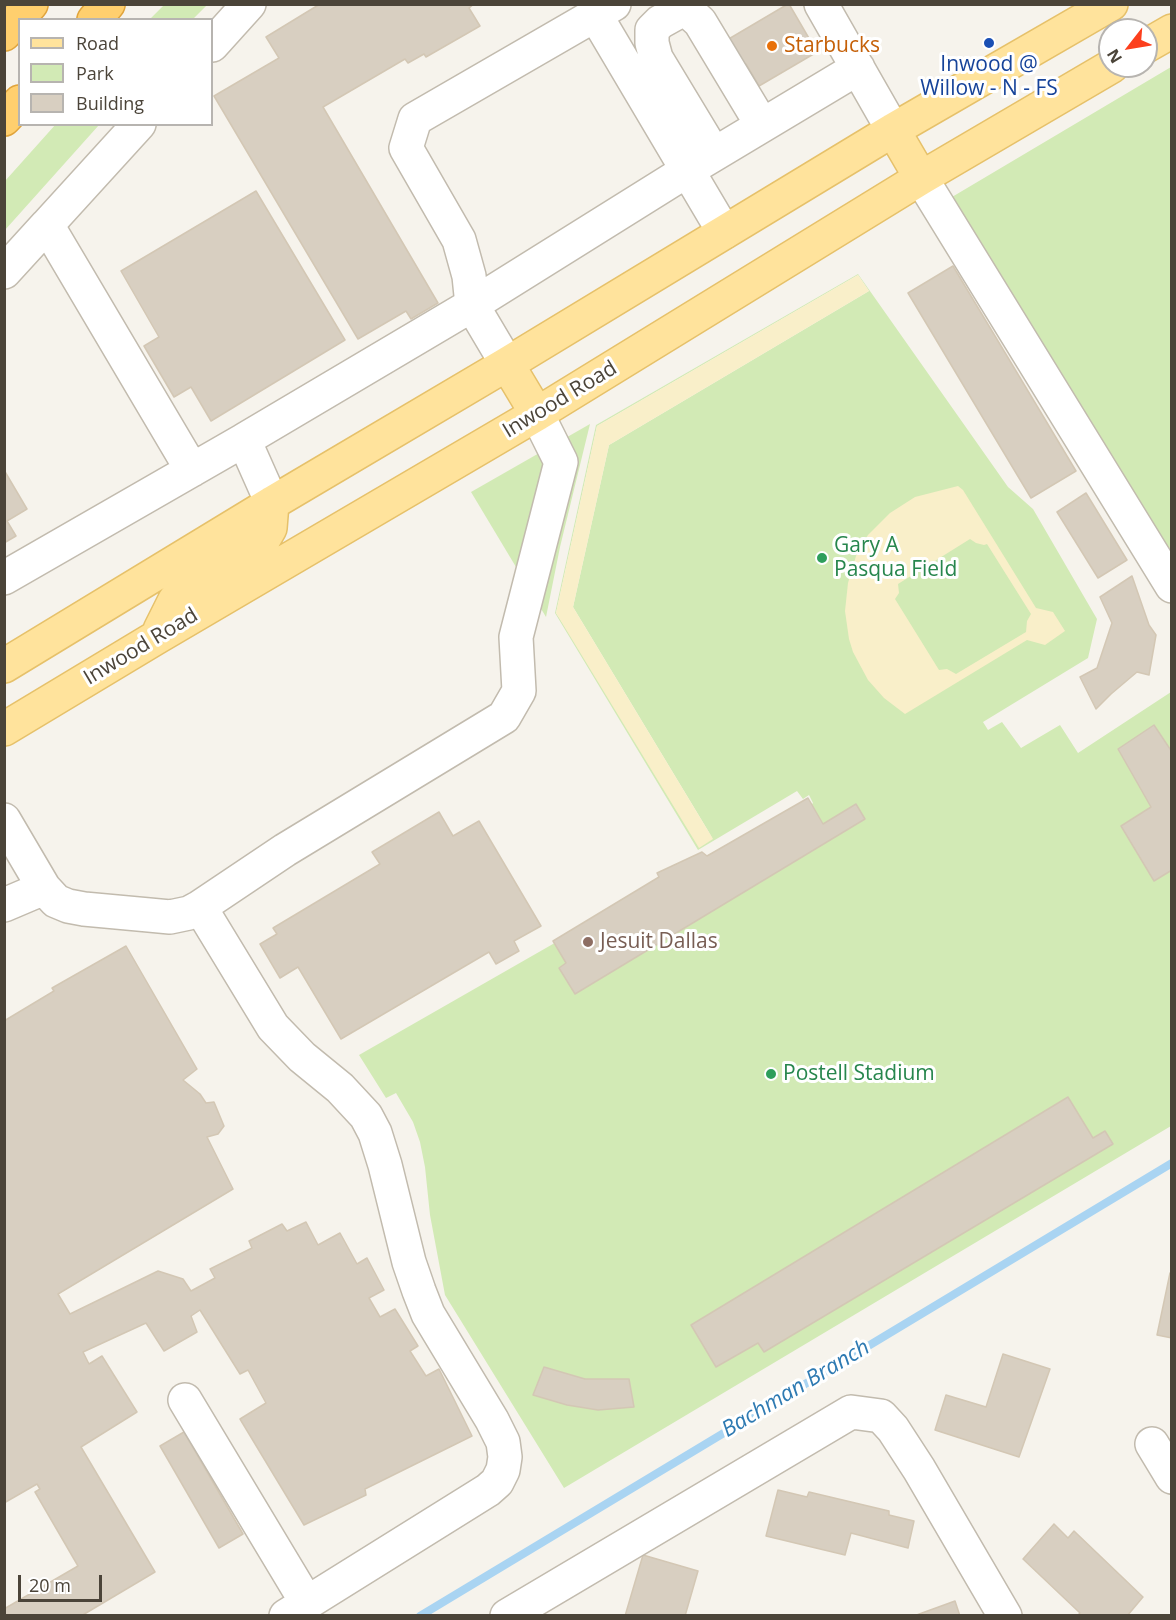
<!DOCTYPE html>
<html>
<head>
<meta charset="utf-8">
<style>
	body { margin:0 }
	#map { position:relative; width:1176px; height:1620px; overflow:hidden; background:#f6f3ec; font-family:"Open Sans",sans-serif }
	canvas { display:block }
	.frame { position:absolute; inset:0; border:6px solid #4b4439; pointer-events:none }
	.legend { position:absolute; left:18px; top:18px; width:195px; height:108px; box-sizing:border-box; background:#fff; border:2px solid #b7b4b0; margin:0; padding:8px 10px; list-style:none; font-size:18px; color:#4b4439 }
	.legend li { display:flex; align-items:center; gap:12px; height:30px }
	.legend b { width:30px; border:2px solid #b7b4b0 }
	.north { position:absolute; left:1098px; top:18px; width:60px; height:60px; box-sizing:border-box; background:#fff; border:2px solid #b7b4b0; border-radius:50%; rotate:239deg; font-size:16px; font-weight:700; line-height:24px; text-align:center; color:#4b4439 }
	.north::after { content:''; display:block; margin:auto; width:21px; height:27px; background:#fc3f1d; clip-path:polygon(50% 0,100% 100%,50% 72%,0 100%) }
	.scale { position:absolute; left:18px; top:1575px; width:84px; height:27px; box-sizing:border-box; border:3px solid #4b4439; border-top:0; padding-left:8px; font-size:18px; line-height:21px; white-space:nowrap; color:#4b4439; -webkit-text-stroke:4px #fff; paint-order:stroke }
</style>
</head>
<body>
<div id="map">
<canvas width="1176" height="1620"></canvas>
<div class="frame"></div>
<ul class="legend">
<li><b style="height:8px;background:#ffe39c"></b>Road</li>
<li><b style="height:16px;background:#d2eab5"></b>Park</li>
<li><b style="height:16px;background:#d8cfc1"></b>Building</li>
</ul>
<div class="north">N</div>
<div class="scale">20 m</div>
</div>
<script>
const g = document.querySelector('canvas').getContext('2d');
g.lineJoin = 'round';
function fillPath(path, color) { g.fillStyle = color; g.fill(path, 'evenodd'); }
const poly = rows => new Path2D(rows.map(r => 'M' + r).join(''));
function stroke(path, color, width, dash) { g.strokeStyle = color; g.lineWidth = width; g.lineCap = dash ? 'butt' : 'round'; g.setLineDash(dash || []); g.stroke(path); }
function label(font, color, halo, rows, align = 'center') {
  g.font = font + ' "Open Sans",sans-serif'; g.lineWidth = 6; g.setLineDash([]); g.textBaseline = 'middle'; g.strokeStyle = halo; g.fillStyle = color; for (const [text, x, y, turn = 0] of rows) {
    g.save(); g.translate(x, y); g.rotate((+turn || 0) * Math.PI / 180); g.textAlign = isNaN(turn) ? turn : align; if (halo) g.strokeText(text, 0, 0); g.fillText(text, 0, 0); g.restore();
  }
}
const green = poly([
	[164,5,164,4,207,5,193,19,150,19],
	[1171,67,1171,561,1166,550,952,197],
	[56,124,99,125,5,230,5,181],
	[858,274,1008,487,1033,509,1097,619,1088,658,983,722,988,730,1002,722,1021,748,1060,725,1078,753,1171,692,1171,1126,564,1488,445,1295,430,1215,425,1167,420,1142,413,1122,396,1093,386,1098,359,1055,808,798,812,804,813,803,809,795,803,799,797,791,698,850,555,613,596,425],
	[858,275,869,291,609,445,573,607,713,839,556,613,597,426],
	[590,424,560,547,546,617,471,492]
]);
const sand = poly([
	[858,275,869,291,609,445,573,607,713,839,699,848,556,613,597,426],
	[958,486,963,490,1036,608,1053,612,1065,631,1045,645,1027,640,905,714,884,698,868,680,853,652,849,639,845,611,848,583,856,556,862,544,868,535,890,513,915,497],
	[970,539,976,543,984,545,987,544,1031,614,1027,621,1026,632,956,674,947,669,939,670,895,599,899,593,898,584]
]);
const stream = poly([
	[420,1616,1172,1163]
]);
const building = poly([
	[320,4,474,4,469,8,480,26,426,57,424,54,408,63,405,59,323,107,438,303,411,319,406,311,358,339,214,96,279,58,266,37,320,4],
	[788,4,789,4,817,52,759,86,746,64,742,67,727,40,788,4],
	[256,191,345,340,211,421,191,387,174,397,144,346,159,337,121,271,256,191],
	[953,266,1076,471,1031,498,908,293,953,266],
	[4,470,27,509,7,521,16,536,4,543,4,470],
	[1086,493,1127,560,1098,578,1057,512,1086,493],
	[1132,576,1149,625,1156,635,1149,675,1137,672,1111,694,1096,709,1080,677,1097,668,1112,623,1100,597,1132,576],
	[1154,725,1172,752,1172,870,1154,881,1121,826,1151,807,1118,749,1154,725],
	[808,798,823,824,856,804,865,819,575,994,559,968,566,963,553,941,659,877,657,873,702,852,707,856,808,798],
	[439,812,453,836,479,821,541,926,514,941,519,951,496,964,489,952,341,1039,298,967,280,978,260,944,277,934,273,928,380,864,372,852,439,812],
	[126,946,197,1069,183,1080,200,1094,206,1103,214,1102,224,1126,218,1134,207,1137,233,1189,58,1294,70,1314,158,1271,183,1279,191,1291,215,1278,210,1269,252,1248,249,1241,282,1224,287,1231,306,1222,318,1245,340,1233,357,1264,367,1258,384,1290,369,1298,380,1317,395,1309,418,1346,410,1351,426,1376,439,1369,472,1436,365,1489,366,1495,304,1525,240,1419,266,1403,248,1370,240,1374,200,1310,191,1316,197,1332,164,1351,146,1323,83,1352,89,1364,102,1356,137,1412,81,1447,155,1572,81,1616,4,1616,4,1609,78,1566,35,1492,40,1489,37,1484,4,1503,4,1021,54,991,52,988,126,946],
	[1068,1097,1093,1138,1105,1131,1113,1144,764,1352,758,1343,716,1367,691,1325,1068,1097],
	[1170,1273,1172,1274,1172,1338,1157,1335,1170,1273],
	[1003,1354,1050,1369,1019,1457,935,1430,946,1395,986,1407,1003,1354],
	[544,1367,585,1379,629,1379,634,1407,598,1410,567,1405,533,1395,544,1367],
	[184,1432,243,1534,219,1548,160,1446,184,1432],
	[778,1490,807,1497,809,1492,889,1511,889,1515,914,1521,908,1548,851,1533,845,1555,766,1536,778,1490],
	[1054,1524,1068,1538,1074,1531,1143,1597,1127,1616,1077,1616,1080,1613,1023,1559,1054,1524],
	[643,1555,698,1571,685,1616,625,1616,643,1555],
	[955,1601,960,1616,914,1616,922,1613,955,1601]
]);
const minor = poly([
	[821,4,893,130],
	[596,16,724,232],
	[212,45,249,4],
	[714,154,656,58,652,43,652,30,660,22,678,12,689,12,700,22,762,125],
	[921,178,1172,586],
	[47,225,139,124],
	[4,272,47,225,192,470],
	[507,364,472,305,469,276,459,240,406,148,415,119,614,4],
	[272,503,244,440,472,305,688,170,858,68],
	[4,578,244,440],
	[4,820,44,888,56,901,68,906,84,909,149,915,170,917,189,913,200,907,285,850,504,717,519,691,516,637,561,462,537,414],
	[4,905,44,888],
	[200,907,273,1027,302,1057,340,1088,366,1116,375,1133,385,1165,409,1262,419,1291,428,1314,492,1420,503,1442,505,1457,503,1470,497,1482,488,1490,286,1616],
	[185,1400,307,1603],
	[1152,1444,1172,1477],
	[507,1616,851,1412,881,1416,893,1429,919,1469,1005,1616]
]);
const major = poly([
	[1146,46,1172,31],
	[893,130,921,178],
	[507,364,537,414],
	[160,630,175,600,258,549,270,528,272,503],
	[4,666,272,503,507,364,893,130,1111,4],
	[4,729,157,637,537,414,921,178,1112,66]
]);
const highway = poly([
	[94,20,108,4],
	[4,34,31,4],
	[4,119,20,102]
]);
const markers = [
	[989,43,6,"#1a4fb4"],
	[772,46,6,"#e8710a"],
	[822,558,6,"#2e9e5b"],
	[588,942,6,"#8d6e63"],
	[771,1074,6,"#2e9e5b"]
];
const foodNames = [
	["Starbucks",784,46]
];
const transitNames = [
	["Inwood @",989,65],
	["Willow - N - FS",989,89]
];
const streetNames = [
	["Inwood Road",560,400,-31],
	["Inwood Road",141,647,-31]
];
const leisureNames = [
	["Gary A",834,546],
	["Pasqua Field",834,570],
	["Postell Stadium",783,1074]
];
const educationNames = [
	["Jesuit Dallas",600,942]
];
const waterNames = [
	["Bachman Branch",796,1389,-31]
];
fillPath(green, '#d2eab5');
fillPath(sand, '#f9efc9');
stroke(stream, '#a9d4f2', 8);
fillPath(building, '#d8cfc1');
stroke(building, '#d3c7b4', 1.5);
stroke(minor, '#c2bbae', 36);
stroke(major, '#e6c16a', 36);
stroke(highway, '#e0a43c', 36);
stroke(minor, '#fff', 33);
stroke(major, '#ffe39c', 33);
stroke(highway, '#ffcf6e', 33);
for (const [x, y, r, color] of markers) { const dot = new Path2D(); dot.arc(x, y, r, 0, 2 * Math.PI); g.fillStyle = color; g.fill(dot); stroke(dot, '#fff', 2); }
label('21px', '#c56008', '#fff', foodNames, 'left');
label('21px', '#164399', '#fff', transitNames);
label('21px', '#4b4439', '#fff', streetNames);
label('21px', '#27864d', '#fff', leisureNames, 'left');
label('21px', '#785e54', '#fff', educationNames, 'left');
label('italic 22px', '#2e7ab2', '#fff', waterNames);
</script>
</body>
</html>
